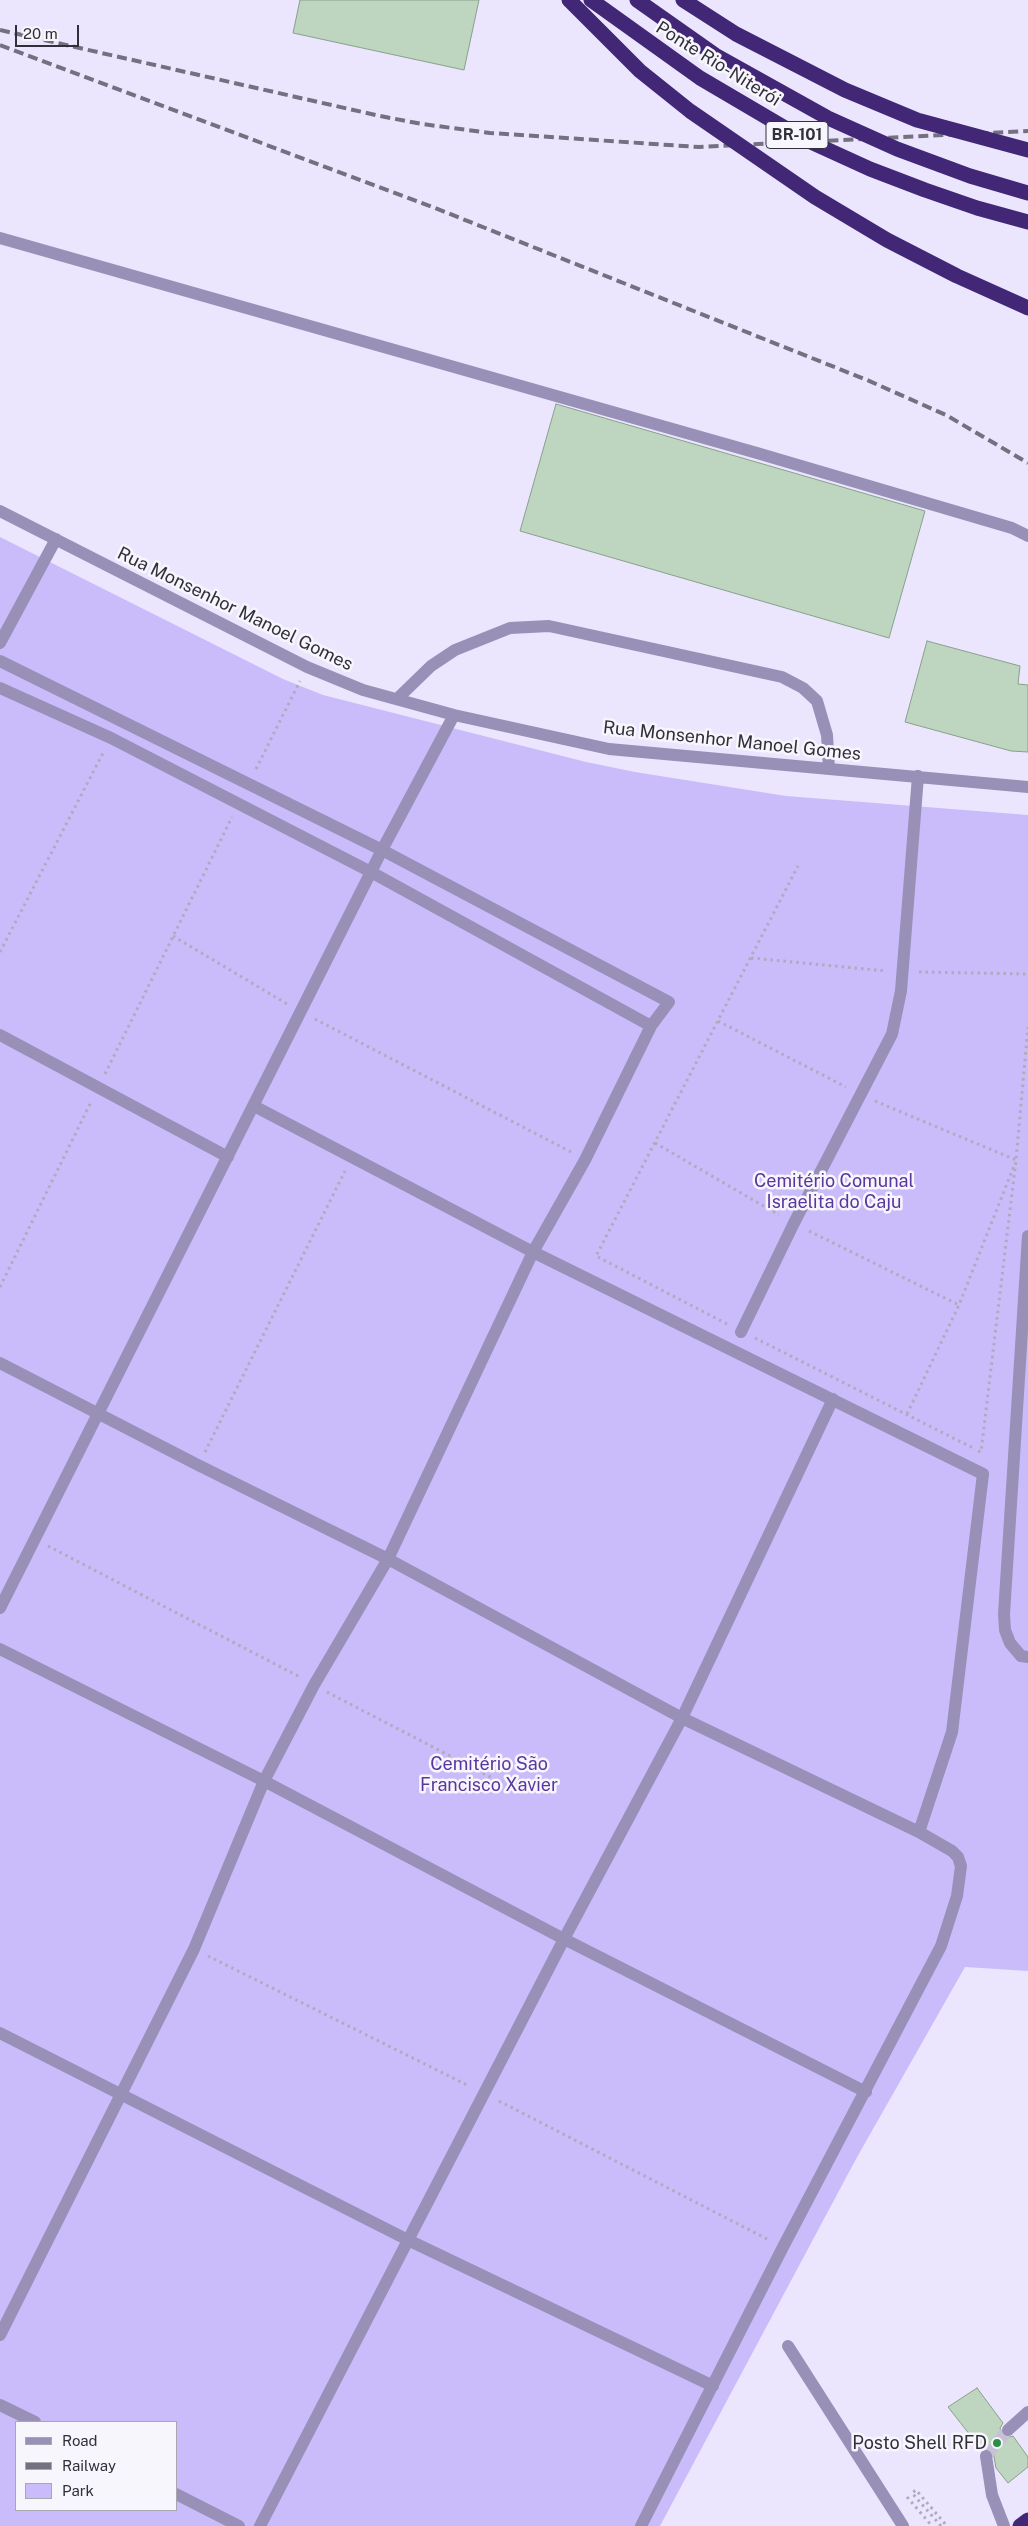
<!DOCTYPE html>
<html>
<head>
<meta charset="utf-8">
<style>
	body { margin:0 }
	#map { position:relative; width:1028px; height:2526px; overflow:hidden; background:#ebe6fd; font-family:"Public Sans",sans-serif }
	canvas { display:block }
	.legend { position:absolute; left:15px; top:2421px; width:162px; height:90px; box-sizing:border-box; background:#f7f6fc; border:1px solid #a8a6ae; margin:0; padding:6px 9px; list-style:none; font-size:15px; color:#322f3a }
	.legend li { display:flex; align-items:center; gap:10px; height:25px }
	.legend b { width:25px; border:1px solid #a8a6ae }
	.scale { position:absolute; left:15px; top:25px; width:64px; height:22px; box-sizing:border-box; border:2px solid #322f3a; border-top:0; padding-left:6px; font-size:15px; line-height:18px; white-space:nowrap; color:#322f3a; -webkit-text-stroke:4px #f7f6fc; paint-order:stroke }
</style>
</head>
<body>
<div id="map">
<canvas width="1028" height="2526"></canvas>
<ul class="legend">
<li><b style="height:6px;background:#9890b7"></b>Road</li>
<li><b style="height:6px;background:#747080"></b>Railway</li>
<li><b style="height:14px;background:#cabcfb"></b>Park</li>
</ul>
<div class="scale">20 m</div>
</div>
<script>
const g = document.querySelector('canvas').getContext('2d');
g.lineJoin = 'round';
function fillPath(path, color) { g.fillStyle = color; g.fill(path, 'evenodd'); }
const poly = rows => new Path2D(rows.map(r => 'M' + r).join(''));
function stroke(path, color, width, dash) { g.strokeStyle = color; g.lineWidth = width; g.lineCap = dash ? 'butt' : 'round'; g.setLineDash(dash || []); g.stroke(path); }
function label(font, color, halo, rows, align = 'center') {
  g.font = font + ' "Public Sans",sans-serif'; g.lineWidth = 5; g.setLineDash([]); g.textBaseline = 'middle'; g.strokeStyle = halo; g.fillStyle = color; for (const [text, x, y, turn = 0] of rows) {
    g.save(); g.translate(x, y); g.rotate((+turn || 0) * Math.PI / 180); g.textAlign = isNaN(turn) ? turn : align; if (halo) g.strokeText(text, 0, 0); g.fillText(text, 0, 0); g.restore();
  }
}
const green = poly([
	[0,537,283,679,323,695,586,762,635,772,786,796,1028,815,1028,1971,965,1967,856,2159,660,2526,0,2526],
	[16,2422,176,2422,176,2510,16,2510]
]);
const building = poly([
	[300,0,479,0,464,70,293,33,300,0],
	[556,404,925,511,889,638,520,531,556,404],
	[927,641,1020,666,1018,684,1028,685,1028,752,1011,751,905,722,927,641],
	[977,2388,1003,2423,1000,2428,1002,2435,1006,2438,1013,2436,1028,2457,1028,2467,1008,2483,996,2468,993,2451,988,2448,981,2449,948,2407,977,2388]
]);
const minorTunnel = poly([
	[986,2456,1008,2430]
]);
const path = poly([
	[256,769,300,681],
	[173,936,287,1004],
	[0,952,103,753],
	[751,958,887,971],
	[919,972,1028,974],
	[315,1019,571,1152],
	[718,1021,846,1087],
	[105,1074,232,817],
	[875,1101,1016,1160],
	[655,1143,779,1215],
	[809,1231,959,1305],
	[0,1287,91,1102],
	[727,1324,596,1256,798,866],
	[755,1338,973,1448],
	[907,1414,959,1305,1014,1166],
	[978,1451,981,1452,1016,1160,1028,1027],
	[205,1452,345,1171],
	[48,1546,300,1677],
	[327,1692,506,1785],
	[208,1956,469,2086],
	[499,2101,769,2240],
	[907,2497,932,2526],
	[941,2526,912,2493,916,2490,947,2526]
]);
const minor = poly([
	[0,238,757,453,1012,528,1028,536],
	[0,511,307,667,363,690,454,715,609,749,1028,787],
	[0,643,56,539],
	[0,661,382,850,669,1002,651,1026,585,1160,533,1252,388,1559,314,1685,264,1781,194,1949,0,2335],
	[0,688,111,738,371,872,651,1026],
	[397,699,431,666,455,650,510,628,549,626,782,677,803,688,817,701,827,735,829,769],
	[0,1035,228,1157],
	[254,1106,533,1252,983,1474,952,1732,919,1832],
	[1028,1236,1004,1614,1005,1630,1010,1643,1021,1656,1028,1657],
	[741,1332,794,1223,892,1034,901,991,918,776],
	[0,1363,198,1465,388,1559,682,1718,919,1832,952,1851,958,1857,961,1866,957,1896,941,1946,783,2247,641,2526],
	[0,1608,382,850,454,715],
	[0,1649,264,1781,564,1939,866,2092],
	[0,2033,408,2240,713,2386],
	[788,2346,903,2526],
	[0,2405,35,2422],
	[1008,2430,1028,2412],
	[986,2456,992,2495,1004,2526],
	[176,2494,239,2526],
	[260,2526,564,1939,682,1718,833,1399]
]);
const highway = poly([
	[1020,2526,1028,2520]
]);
const rail = poly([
	[0,30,380,116,422,124,490,133,699,147,1028,131],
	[0,45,435,208,867,380,946,415,1028,463]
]);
const highwayBridge = poly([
	[569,0,640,71,690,111,815,197,887,240,957,276,1028,308],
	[591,0,700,78,802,138,870,169,925,190,977,208,1028,222],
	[637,0,715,55,828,118,897,149,970,176,1028,193],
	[683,0,736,34,845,90,917,120,1028,150]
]);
const markers = [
	[997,2443,5,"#2b8f43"]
];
const shields = [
	[797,135,62]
];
const shieldNames = [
	["BR-101",797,135]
];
const streetNames = [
	["Ponte Rio-Niterói",718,64,32],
	["Rua Monsenhor Manoel Gomes",235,609,26],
	["Rua Monsenhor Manoel Gomes",732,741,6]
];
const parkNames = [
	["Cemitério Comunal",834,1181],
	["Israelita do Caju",834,1202],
	["Cemitério São",489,1764],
	["Francisco Xavier",489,1785]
];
const poiNames = [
	["Posto Shell RFD",987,2443]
];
fillPath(green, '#cabcfb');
fillPath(building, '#bed5c0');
stroke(building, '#89a08c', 1);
stroke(minorTunnel, '#c6c1d6', 12, [12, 6]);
stroke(path, '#afaabd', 3, [2.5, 4]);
stroke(minor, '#9890b7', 12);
stroke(highway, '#422776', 15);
stroke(rail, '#747080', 4, [10, 5]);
stroke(highwayBridge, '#422776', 15);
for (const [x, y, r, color] of markers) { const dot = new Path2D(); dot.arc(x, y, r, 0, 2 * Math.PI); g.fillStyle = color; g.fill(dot); stroke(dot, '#f7f6fc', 2); }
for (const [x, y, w] of shields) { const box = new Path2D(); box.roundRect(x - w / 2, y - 13.5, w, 27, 4); g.fillStyle = '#f7f6fc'; g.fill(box); stroke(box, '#322f3a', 1); }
label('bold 16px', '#322f3a', null, shieldNames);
label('18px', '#322f3a', '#f7f6fc', streetNames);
label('18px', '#5a379e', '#f7f6fc', parkNames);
label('18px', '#322f3a', '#f7f6fc', poiNames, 'right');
</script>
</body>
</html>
